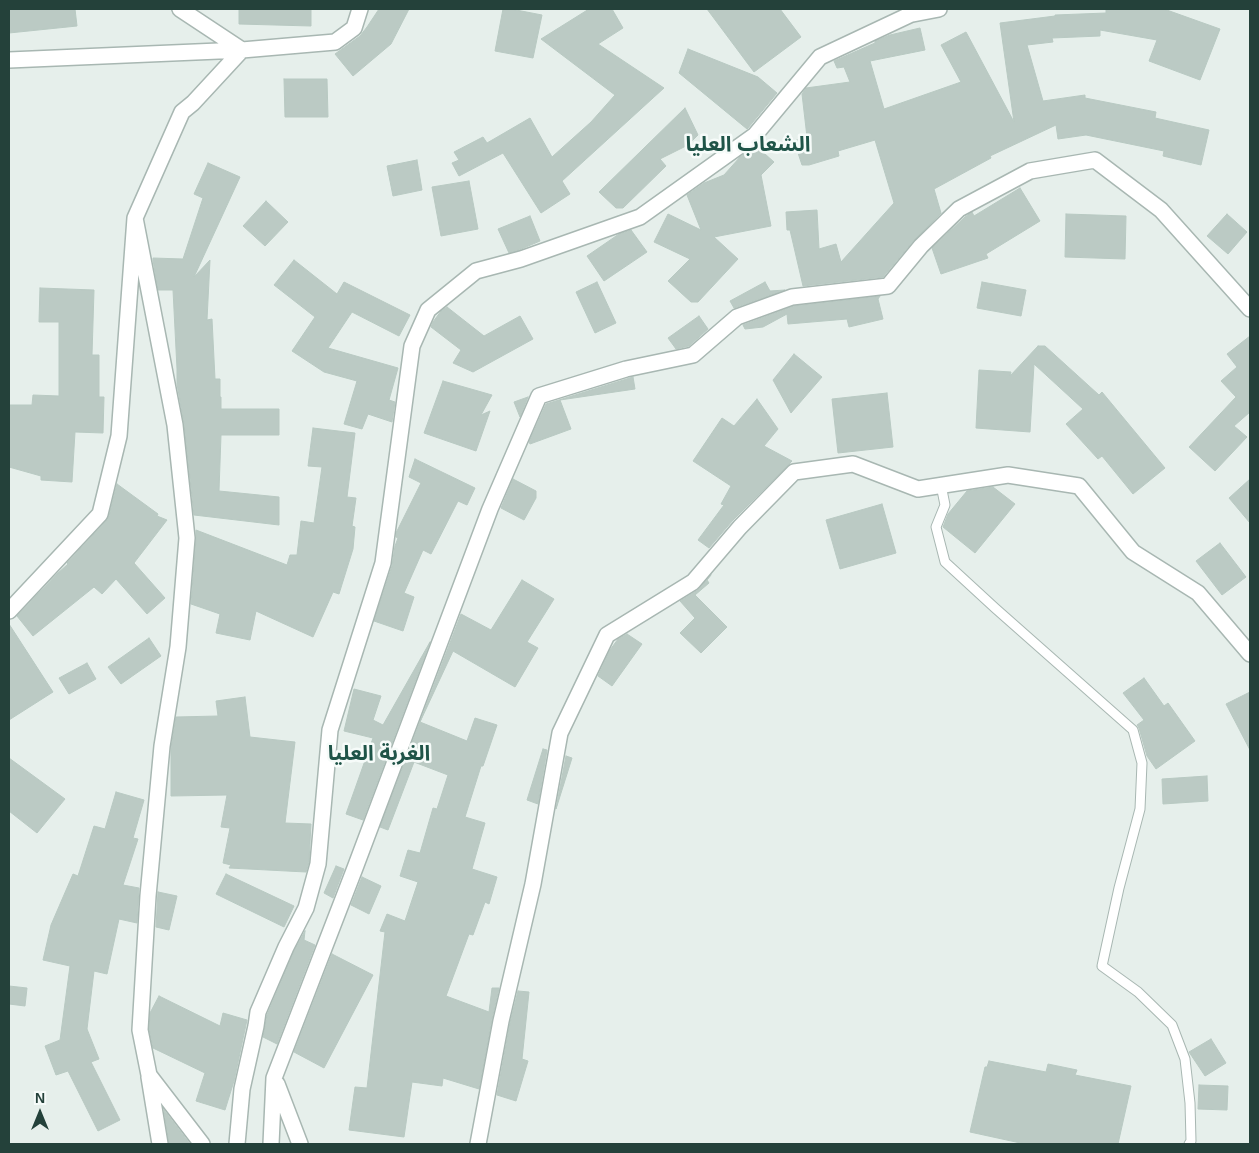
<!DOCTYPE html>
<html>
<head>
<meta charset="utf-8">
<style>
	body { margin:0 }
	#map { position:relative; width:1259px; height:1153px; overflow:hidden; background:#e6efeb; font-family:Helvetica,sans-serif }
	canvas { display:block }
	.frame { position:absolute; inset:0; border:10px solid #24413a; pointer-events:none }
	.north { position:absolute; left:15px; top:1088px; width:50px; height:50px; -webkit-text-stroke:4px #f6fbf9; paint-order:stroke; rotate:0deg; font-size:14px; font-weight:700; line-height:20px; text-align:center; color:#24413a }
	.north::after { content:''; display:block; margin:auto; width:18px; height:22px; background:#24413a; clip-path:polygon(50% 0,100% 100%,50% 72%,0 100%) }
</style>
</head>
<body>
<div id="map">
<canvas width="1259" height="1153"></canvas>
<div class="frame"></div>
<div class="north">N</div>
</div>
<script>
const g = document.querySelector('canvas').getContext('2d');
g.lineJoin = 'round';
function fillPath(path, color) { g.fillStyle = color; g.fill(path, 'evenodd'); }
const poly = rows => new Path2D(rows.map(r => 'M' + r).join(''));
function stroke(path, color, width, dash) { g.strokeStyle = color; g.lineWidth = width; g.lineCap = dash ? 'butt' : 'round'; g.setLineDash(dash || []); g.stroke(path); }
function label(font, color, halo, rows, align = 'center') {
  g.font = font + ' Helvetica,"Noto Sans Arabic",sans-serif'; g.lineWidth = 5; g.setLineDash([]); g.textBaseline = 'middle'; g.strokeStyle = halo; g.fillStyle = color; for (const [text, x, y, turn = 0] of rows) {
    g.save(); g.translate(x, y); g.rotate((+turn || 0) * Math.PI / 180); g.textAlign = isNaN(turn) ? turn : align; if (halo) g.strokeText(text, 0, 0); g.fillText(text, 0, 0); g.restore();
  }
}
const building = poly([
	[9,9,75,9,77,26,9,33,9,9],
	[239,9,311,9,311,26,239,24,239,9],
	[379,9,409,9,391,44,353,76,335,54,360,36,367,27,379,9],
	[503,9,511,9,542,15,533,58,495,51,503,9],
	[589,9,612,9,623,28,598,44,664,88,562,181,570,194,541,213,503,153,459,176,452,163,459,160,454,152,483,137,487,143,530,118,552,157,591,122,615,95,541,39,589,9],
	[707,9,780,9,801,37,754,72,707,9],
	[1106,9,1164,9,1220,29,1200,80,1149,61,1157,40,1100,30,1100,36,1052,38,1053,42,1027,45,1043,101,1085,95,1085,98,1156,112,1155,118,1209,130,1201,165,1163,156,1164,151,1086,135,1058,139,1056,125,990,156,991,158,934,189,941,213,914,240,883,277,803,286,790,230,787,230,786,212,817,210,819,249,836,244,841,262,894,203,875,140,838,151,839,156,809,165,802,165,794,141,807,137,802,94,806,88,850,82,844,67,837,68,834,61,875,43,875,41,890,35,920,28,925,50,870,61,884,109,961,82,941,45,966,32,1014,122,1000,23,1055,16,1055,15,1106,13,1106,9],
	[688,49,758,77,777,93,748,128,747,129,679,73,688,49],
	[284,79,327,79,328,117,285,117,284,79],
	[685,108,698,135,688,145,660,159,666,166,623,208,616,208,599,192,685,108],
	[756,146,774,162,761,175,771,226,714,237,738,259,698,302,691,302,668,281,690,259,654,242,668,214,701,230,687,195,704,183,724,175,740,157,756,146],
	[417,160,422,190,393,196,387,166,417,160],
	[208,163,240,177,194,277,210,260,207,320,212,319,215,379,220,379,220,397,221,397,221,409,279,409,279,435,221,435,219,491,279,497,279,525,194,515,184,424,177,384,177,369,173,290,158,290,153,260,153,258,183,259,203,198,194,194,208,163],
	[469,181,478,229,441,236,432,187,469,181],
	[1020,188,1040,221,986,254,988,258,941,274,932,248,965,217,972,212,974,216,1020,188],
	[266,201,288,222,265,246,243,226,266,201],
	[1066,214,1126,216,1125,259,1065,257,1066,214],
	[1227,214,1247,232,1228,254,1207,236,1227,214],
	[530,216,540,241,519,250,509,253,498,229,530,216],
	[631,230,647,252,604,281,587,256,619,234,631,230],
	[294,260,337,294,344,282,410,315,399,336,352,312,328,348,398,368,389,400,395,402,392,422,368,414,362,429,344,424,357,381,324,372,292,351,315,317,274,285,294,260],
	[597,282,616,323,595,333,576,292,597,282],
	[765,282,770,291,785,290,734,308,730,301,765,282],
	[982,282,1026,290,1021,316,977,308,982,282],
	[40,288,94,290,92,355,99,355,99,397,104,397,103,433,75,432,72,482,41,480,41,476,9,467,9,405,32,405,33,395,59,396,59,322,39,322,40,288],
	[880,296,878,299,883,319,849,327,847,319,788,324,787,314,763,327,745,329,743,325,794,306,880,296],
	[447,307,484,336,520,316,533,339,473,372,453,363,461,350,431,327,433,322,441,311,447,307],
	[699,316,708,329,689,346,676,349,668,338,699,316],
	[1250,336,1250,412,1234,426,1247,437,1215,471,1189,447,1236,397,1221,381,1237,367,1227,354,1250,336],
	[1038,346,1045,346,1099,395,1102,392,1165,468,1133,494,1102,456,1098,459,1066,424,1083,409,1034,364,1030,432,976,428,979,370,1011,372,1010,376,1038,346],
	[794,354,822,377,791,413,773,380,794,354],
	[633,377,635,389,560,400,571,429,530,444,529,442,546,404,633,377],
	[443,381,492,395,481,415,490,411,476,451,424,433,443,381],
	[887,393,893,447,838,453,832,399,887,393],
	[528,397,520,417,514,402,528,397],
	[757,399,778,429,764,446,792,461,733,520,709,548,698,540,724,505,721,504,731,486,693,461,722,418,734,426,757,399],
	[313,428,355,433,347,497,356,498,352,526,355,527,353,549,339,594,333,592,313,637,256,611,250,640,216,633,220,614,191,604,196,539,196,530,287,565,290,555,297,555,301,521,314,523,322,467,308,466,313,428],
	[415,459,475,488,467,505,458,501,431,554,423,550,404,593,414,597,403,631,374,621,392,566,395,546,398,538,396,537,396,533,421,483,409,477,415,459],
	[513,479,536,491,536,498,524,520,501,508,513,479],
	[1250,479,1250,523,1229,498,1250,479],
	[117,484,158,514,157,516,167,520,134,563,165,598,147,614,116,579,102,594,94,587,33,636,17,616,58,573,68,564,67,563,107,520,109,516,117,484],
	[993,487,1015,504,975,553,943,527,948,514,967,491,993,487],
	[882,504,896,553,840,569,826,520,882,504],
	[1220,543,1246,577,1222,595,1196,561,1220,543],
	[711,575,707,580,709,583,695,595,727,627,701,653,680,633,695,618,680,601,698,590,711,575],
	[522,580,554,599,527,642,538,648,515,687,453,651,420,722,467,741,475,718,497,725,483,766,481,766,465,817,485,823,472,869,497,877,489,904,485,902,473,935,469,934,446,996,489,1012,492,988,499,988,492,1019,479,1089,443,1078,442,1086,412,1082,404,1137,349,1130,355,1087,367,1088,385,932,380,931,387,914,405,921,418,882,400,876,408,850,420,853,433,808,437,809,448,775,414,762,388,830,380,827,461,614,491,630,522,580],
	[9,624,53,692,9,720,9,624],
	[627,634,642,644,612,686,598,676,610,650,618,639,627,634],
	[149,638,161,656,121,684,108,667,149,638],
	[430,642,363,820,346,814,373,738,344,731,354,689,381,696,373,720,383,725,430,642],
	[87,663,96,679,69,694,59,678,87,663],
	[1144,678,1164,706,1168,703,1195,741,1156,769,1147,756,1139,728,1137,725,1144,720,1123,693,1144,678],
	[1250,692,1250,750,1226,704,1250,692],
	[245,697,250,737,295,742,285,823,311,824,309,862,306,872,229,868,231,865,223,863,230,828,221,827,227,795,171,796,171,748,176,717,218,716,216,701,245,697],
	[543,749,547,750,538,804,527,800,543,749],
	[566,756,572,758,556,809,566,756],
	[9,758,65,799,37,833,9,811,9,758],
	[1207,776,1208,801,1163,804,1162,779,1207,776],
	[116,792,144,800,133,838,138,839,123,885,139,888,137,923,119,919,107,974,94,971,87,1029,99,1059,91,1062,120,1120,98,1131,68,1071,56,1075,45,1046,60,1040,70,966,43,960,51,925,73,874,78,876,94,826,105,829,116,792],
	[336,866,344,869,333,898,324,893,336,866],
	[226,874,294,906,284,927,216,894,226,874],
	[362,877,381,886,369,914,351,905,362,877],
	[158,892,177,896,169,930,156,927,158,892],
	[305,931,304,940,315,945,277,1044,263,1037,267,1015,294,951,305,931],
	[332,954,373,975,324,1068,294,1052,332,954],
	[9,986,27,988,25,1006,9,1004,9,986],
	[518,991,529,992,522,1059,528,1061,516,1101,497,1095,510,1023,518,991],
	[159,996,220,1026,223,1013,247,1020,234,1081,225,1110,196,1101,205,1073,153,1048,149,1029,150,1013,159,996],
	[1211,1039,1226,1063,1205,1076,1189,1052,1211,1039],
	[989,1061,1046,1072,1048,1064,1077,1070,1075,1075,1131,1086,1118,1144,1025,1144,970,1132,985,1067,987,1067,989,1061],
	[1199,1085,1228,1086,1227,1110,1198,1109,1199,1085],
	[164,1110,190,1144,169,1144,164,1110]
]);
const service = poly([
	[941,485,945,505,936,527,945,562,995,608,1133,730,1142,763,1140,809,1119,888,1102,966,1138,992,1172,1025,1185,1059,1190,1103,1191,1141,1189,1144]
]);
const minor = poly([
	[913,14,939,9],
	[9,60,242,50,335,42,354,28,360,9],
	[135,218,175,425,187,538,178,647,162,746,148,896,140,1030,149,1075,202,1144],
	[9,611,100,514,119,436,135,218,182,112,193,103,242,50,180,9],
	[149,1077,160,1144],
	[277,1084,300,1144],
	[237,1144,242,1089,256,1026,258,1012,286,947,306,908,318,864,330,730,383,563,412,346,428,310,476,271,521,259,640,217,755,135,820,57,922,9],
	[271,1144,274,1078,355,868,490,509,539,396,626,369,693,355,737,317,792,297,888,286,921,246,959,209,1030,171,1095,160,1161,210,1250,309],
	[478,1144,501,1021,533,884,560,733,607,635,693,582,740,527,794,472,853,464,918,489,1008,475,1079,486,1133,552,1198,593,1250,654]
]);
const districtNames = [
	["الشعاب العليا",748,145],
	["الغربة العليا",379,754]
];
fillPath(building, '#bbcac4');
stroke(building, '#b8c9c2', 1);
stroke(service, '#a8b7b2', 11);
stroke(minor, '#a8b7b2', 18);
stroke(service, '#fff', 9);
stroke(minor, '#fff', 15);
label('bold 21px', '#1f5448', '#f6fbf9', districtNames);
</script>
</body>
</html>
